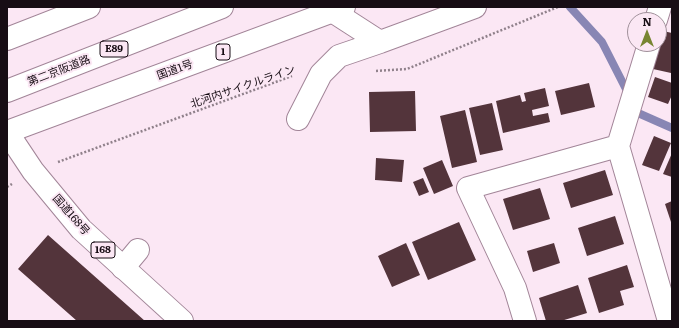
<!DOCTYPE html>
<html>
<head>
<meta charset="utf-8">
<style>
	body { margin:0 }
	#map { position:relative; width:679px; height:328px; overflow:hidden; background:#fbe7f4; font-family:Literata,serif }
	canvas { display:block }
	.frame { position:absolute; inset:0; border:8px solid #170d14; pointer-events:none }
	.north { position:absolute; left:627px; top:12px; width:40px; height:40px; box-sizing:border-box; background:#fbe7f4; border:1px solid #a0909a; border-radius:50%; rotate:0deg; font-size:11px; font-weight:700; line-height:16px; text-align:center; color:#170d14 }
	.north::after { content:''; display:block; margin:auto; width:14px; height:18px; background:#788532; clip-path:polygon(50% 0,100% 100%,50% 72%,0 100%) }
</style>
</head>
<body>
<div id="map">
<canvas width="679" height="328"></canvas>
<div class="frame"></div>
<div class="north">N</div>
</div>
<script>
const g = document.querySelector('canvas').getContext('2d');
g.lineJoin = 'round';
const poly = rows => new Path2D(rows.map(r => 'M' + r).join(''));
function stroke(path, color, width, dash) { g.strokeStyle = color; g.lineWidth = width; g.lineCap = dash ? 'butt' : 'round'; g.setLineDash(dash || []); g.stroke(path); }
function fillPath(path, color) { g.fillStyle = color; g.fill(path, 'evenodd'); }
function label(font, color, halo, rows, align = 'center') {
  g.font = font + ' Literata,"Noto Sans JP",serif'; g.lineWidth = 4; g.setLineDash([]); g.textBaseline = 'middle'; g.strokeStyle = halo; g.fillStyle = color; for (const [text, x, y, turn = 0] of rows) {
    g.save(); g.translate(x, y); g.rotate((+turn || 0) * Math.PI / 180); g.textAlign = isNaN(turn) ? turn : align; if (halo) g.strokeText(text, 0, 0); g.fillText(text, 0, 0); g.restore();
  }
}
const stream = poly([
	[570,7,602,42,629,95],
	[634,105,638,113,672,128]
]);
const building = poly([
	[663,31,672,33,672,69,671,73,653,69],
	[655,77,672,83,672,95,668,104,648,97],
	[589,83,595,107,561,115,555,91],
	[545,88,549,106,532,110,533,116,548,113,550,122,503,133,496,101,520,95,522,102,526,101,524,93],
	[415,91,416,131,370,132,369,92],
	[492,103,503,150,480,155,469,108],
	[465,110,477,162,452,168,440,116],
	[654,136,671,143,659,171,642,165],
	[672,153,672,177,663,174],
	[376,158,404,160,402,182,375,180],
	[442,160,453,186,434,194,423,168],
	[605,170,613,195,571,208,563,183],
	[423,178,429,192,419,196,413,182],
	[540,188,550,219,513,230,503,199],
	[672,201,672,225,665,204],
	[615,216,624,244,587,256,578,228],
	[459,222,476,260,428,280,412,242],
	[48,235,145,321,77,321,18,269],
	[406,243,420,275,392,287,378,256],
	[554,243,560,263,533,272,527,251],
	[627,265,634,287,620,291,624,305,599,313,588,278],
	[578,285,587,313,561,321,546,321,539,298]
]);
const path = poly([
	[376,71,407,69,558,7],
	[58,162,292,76],
	[7,187,12,184]
]);
const minor = poly([
	[332,11,380,42,475,7],
	[656,20,660,7],
	[649,44,618,146,669,321],
	[298,119,321,74,339,56,380,42],
	[123,268,138,250],
	[525,321,515,288,468,188,618,146]
]);
const highway = poly([
	[7,39,89,7],
	[7,91,222,7],
	[7,132,344,7],
	[7,132,33,171,81,229,182,321]
]);
const shields = [
	[114,49,28],
	[223,52,14],
	[103,250,24]
];
const shieldNames = [
	["E89",114,49],
	["1",223,52],
	["168",103,250]
];
const streetNames = [
	["国道1号",175,70,-20],
	["第二京阪道路",59,71,-21],
	["北河内サイクルライン",243,87,-19],
	["国道168号",71,215,49]
];
stroke(stream, '#8886b4', 8);
fillPath(building, '#53343b');
stroke(minor, '#a28598', 24);
stroke(highway, '#a28598', 24);
stroke(path, '#90818b', 2.5, [2, 2]);
stroke(minor, '#fff', 22);
stroke(highway, '#fff', 22);
for (const [x, y, w] of shields) { const box = new Path2D(); box.roundRect(x - w / 2, y - 8, w, 16, 3); g.fillStyle = '#fbe7f4'; g.fill(box); stroke(box, '#170d14', 1); }
label('bold 10px', '#170d14', null, shieldNames);
label('11px', '#170d14', '#fbe7f4', streetNames);
</script>
</body>
</html>
